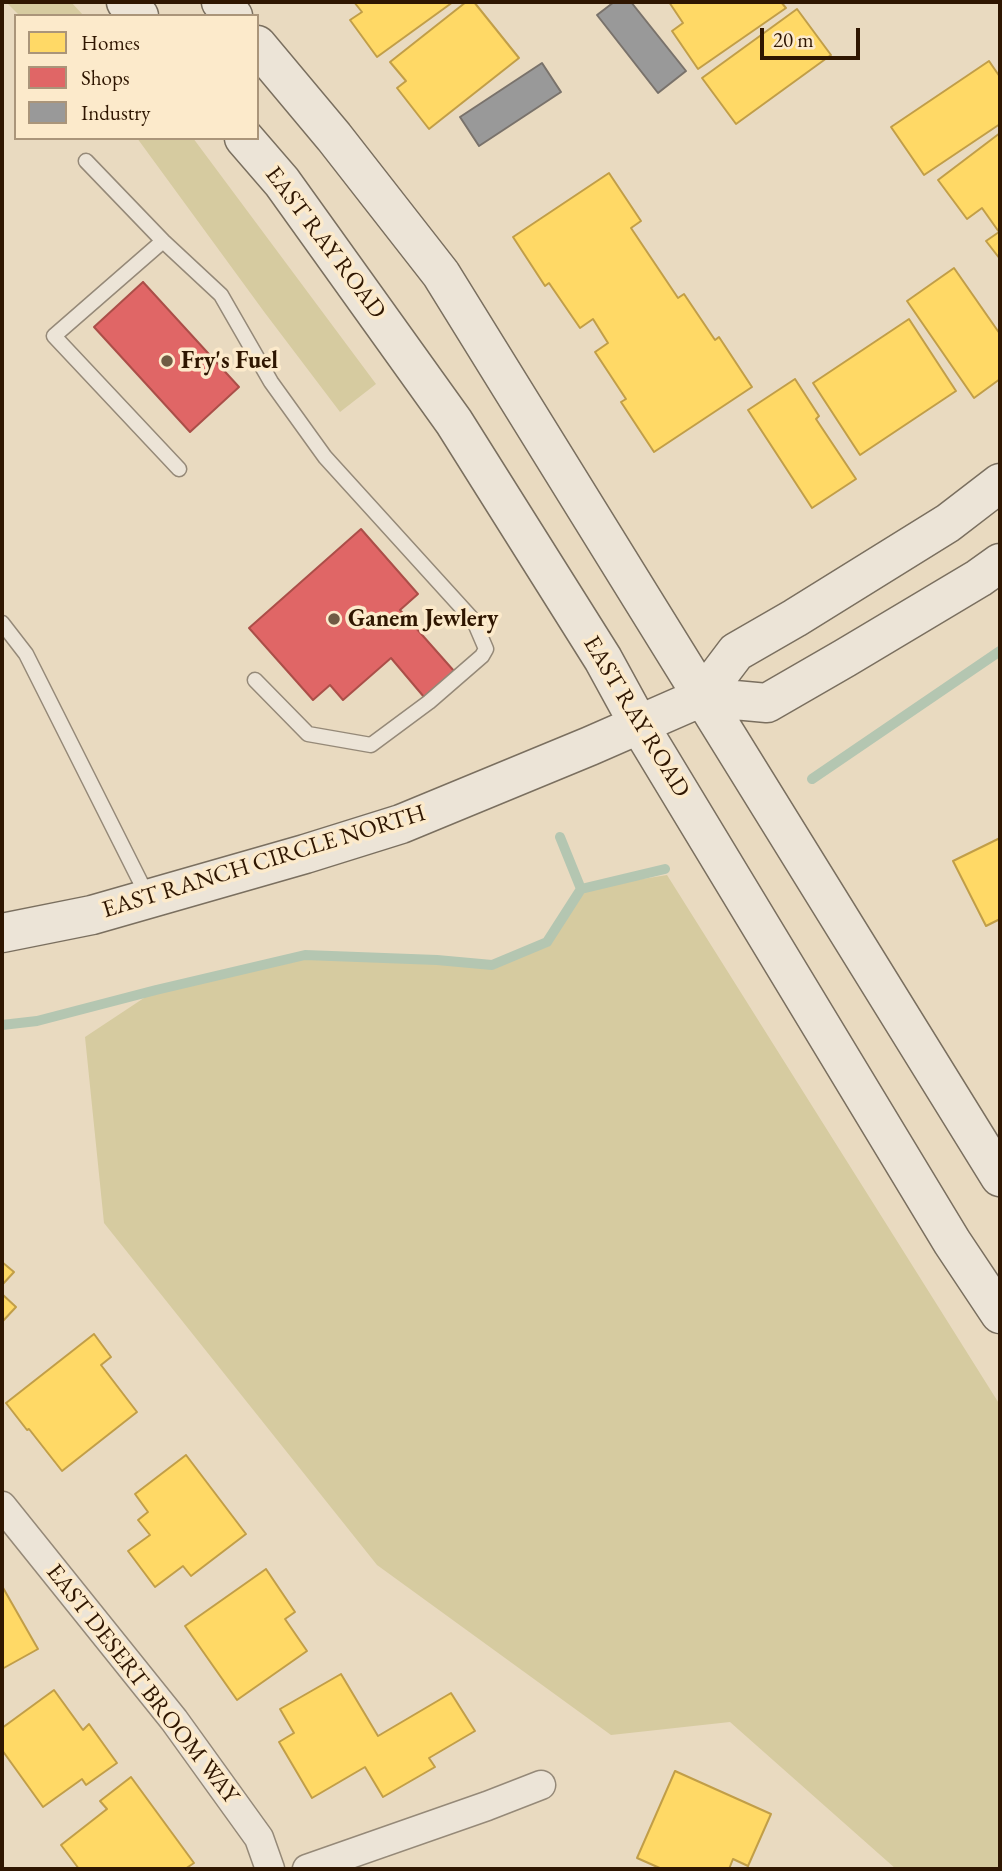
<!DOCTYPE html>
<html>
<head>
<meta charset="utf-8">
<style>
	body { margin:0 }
	#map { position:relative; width:1002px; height:1871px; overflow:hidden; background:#e9dac0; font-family:"EB Garamond",serif }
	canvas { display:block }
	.frame { position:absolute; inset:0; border:4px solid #2f1601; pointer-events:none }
	.legend { position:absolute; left:14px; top:14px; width:245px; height:126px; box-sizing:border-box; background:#fceacb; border:2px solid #aa957a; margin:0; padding:9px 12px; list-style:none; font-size:21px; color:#2f1601 }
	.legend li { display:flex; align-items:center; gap:14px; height:35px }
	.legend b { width:35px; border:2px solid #aa957a }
	.scale { position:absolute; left:760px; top:28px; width:100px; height:32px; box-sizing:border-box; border:4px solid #2f1601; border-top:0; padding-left:9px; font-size:21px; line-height:24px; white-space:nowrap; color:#2f1601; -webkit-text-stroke:5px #fceacb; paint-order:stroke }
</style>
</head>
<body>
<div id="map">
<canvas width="1002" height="1871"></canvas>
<div class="frame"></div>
<ul class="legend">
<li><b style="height:19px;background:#ffd966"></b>Homes</li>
<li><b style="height:19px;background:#e06666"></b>Shops</li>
<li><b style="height:19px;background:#999"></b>Industry</li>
</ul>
<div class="scale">20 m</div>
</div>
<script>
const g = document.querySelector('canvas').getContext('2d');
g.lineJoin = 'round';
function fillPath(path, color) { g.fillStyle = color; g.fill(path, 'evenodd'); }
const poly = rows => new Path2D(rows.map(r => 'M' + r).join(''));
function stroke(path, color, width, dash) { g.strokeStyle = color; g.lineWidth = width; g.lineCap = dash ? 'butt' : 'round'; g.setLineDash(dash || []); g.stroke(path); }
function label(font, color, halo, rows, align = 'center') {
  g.font = font + ' "EB Garamond",serif'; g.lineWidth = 7; g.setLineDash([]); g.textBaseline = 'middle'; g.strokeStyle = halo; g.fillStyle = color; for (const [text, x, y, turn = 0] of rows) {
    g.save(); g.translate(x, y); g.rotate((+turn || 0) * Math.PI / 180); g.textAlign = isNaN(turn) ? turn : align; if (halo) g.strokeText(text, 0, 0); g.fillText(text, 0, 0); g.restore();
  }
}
const green = poly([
	[6,2,71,2,84,16,20,16],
	[137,138,193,138,376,384,340,412,265,313],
	[667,875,1000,1405,1000,1869,896,1869,730,1722,611,1735,377,1565,104,1223,85,1037,156,990,305,955,437,960,492,965,547,942,581,889]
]);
const homes = poly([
	[354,2,453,2,377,57,350,20,362,12,354,2],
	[466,2,474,2,519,58,429,129,397,88,406,81,390,62,466,2],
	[669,2,781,2,786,8,698,69,672,31,683,23,669,2],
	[797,9,831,55,736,124,702,78,797,9],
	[989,61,1000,77,1000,124,924,175,891,127,989,61],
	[1000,133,1000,259,986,241,999,232,982,208,967,219,938,180,1000,133],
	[609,173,641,221,631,228,678,298,684,294,715,340,719,337,752,387,654,452,621,402,626,399,595,352,608,343,593,319,580,328,549,283,545,286,513,237,609,173],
	[954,268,1000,334,1000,379,974,398,907,301,954,268],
	[909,319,956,391,860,455,813,383,909,319],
	[795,379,819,416,816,419,856,479,812,508,748,410,795,379],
	[1000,838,1000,919,986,926,953,861,1000,838],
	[2,1262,14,1272,2,1285,2,1262],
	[2,1294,16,1307,2,1322,2,1294],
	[94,1334,111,1357,101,1365,137,1412,62,1471,29,1429,27,1430,6,1403,94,1334],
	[186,1455,246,1534,191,1576,183,1566,155,1587,128,1551,150,1535,138,1520,148,1512,135,1494,186,1455],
	[266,1569,295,1612,285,1619,307,1651,237,1700,185,1626,266,1569],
	[2,1586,38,1649,2,1669,2,1586],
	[341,1674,378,1736,451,1693,475,1731,429,1758,435,1767,383,1797,365,1767,312,1798,279,1742,294,1733,280,1709,341,1674],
	[54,1690,83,1730,89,1724,117,1763,86,1785,82,1779,43,1807,2,1750,2,1728,54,1690],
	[675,1771,771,1814,748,1866,733,1859,729,1869,662,1869,637,1858,675,1771],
	[131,1777,194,1863,185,1869,79,1869,61,1845,107,1809,100,1801,131,1777]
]);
const shops = poly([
	[143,282,239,387,190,432,94,327,143,282],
	[361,529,418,594,400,610,454,671,424,697,391,658,343,700,330,685,313,700,249,628,361,529]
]);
const industry = poly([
	[614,2,631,2,686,71,658,93,597,15,614,2],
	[542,63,561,92,479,146,460,117,542,63]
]);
const stream = poly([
	[812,779,1000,651],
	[560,837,581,889],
	[2,1025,37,1021,156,990,305,955,437,960,492,965,547,942,581,889,665,869]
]);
const lane = poly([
	[86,161,163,241,221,295,271,382,325,457,474,621,486,649,482,656,429,702,371,745,308,734,255,680],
	[163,241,54,336,179,469],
	[2,623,26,654,148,897]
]);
const street = poly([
	[2,1506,174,1720,259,1838,270,1869],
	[307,1869,487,1806,541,1785]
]);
const secondary = poly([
	[126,2,139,16],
	[221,2,233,16],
	[257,45,334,137,441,274,1000,1177],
	[244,138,282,182,454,422,603,659,638,723,952,1242,1000,1314],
	[702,697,736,652,795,618,948,523,1000,483],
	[2,933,92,915,305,854,401,824,590,746,702,697,767,703,845,658,979,578,1000,563]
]);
const markers = [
	[167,361,7,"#705b44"],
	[334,619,7,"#705b44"]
];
const streetNames = [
	["EAST RAY ROAD",325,243,53],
	["EAST RAY ROAD",636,717,59],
	["EAST RANCH CIRCLE NORTH",264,862,-17],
	["EAST DESERT BROOM WAY",142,1684,52]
];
const poiNames = [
	["Fry's Fuel",181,361],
	["Ganem Jewlery",348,619]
];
fillPath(green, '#d6cba0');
fillPath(homes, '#ffd966');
stroke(homes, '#c19e48', 2);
fillPath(shops, '#e06666');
stroke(shops, '#ab4e48', 2);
fillPath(industry, '#999');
stroke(industry, '#79726b', 2);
stroke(stream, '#b4c6b1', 10);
stroke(lane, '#958978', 17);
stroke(street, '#958978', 31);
stroke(secondary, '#7a6f5f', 41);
stroke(lane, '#ece4d7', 14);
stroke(street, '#ece4d7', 28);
stroke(secondary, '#ece4d7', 38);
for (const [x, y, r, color] of markers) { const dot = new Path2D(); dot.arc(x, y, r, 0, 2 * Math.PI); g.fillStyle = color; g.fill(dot); stroke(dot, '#fceacb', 2.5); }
label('24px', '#2f1601', '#fceacb', streetNames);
label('bold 24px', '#2f1601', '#fceacb', poiNames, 'left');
</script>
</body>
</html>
